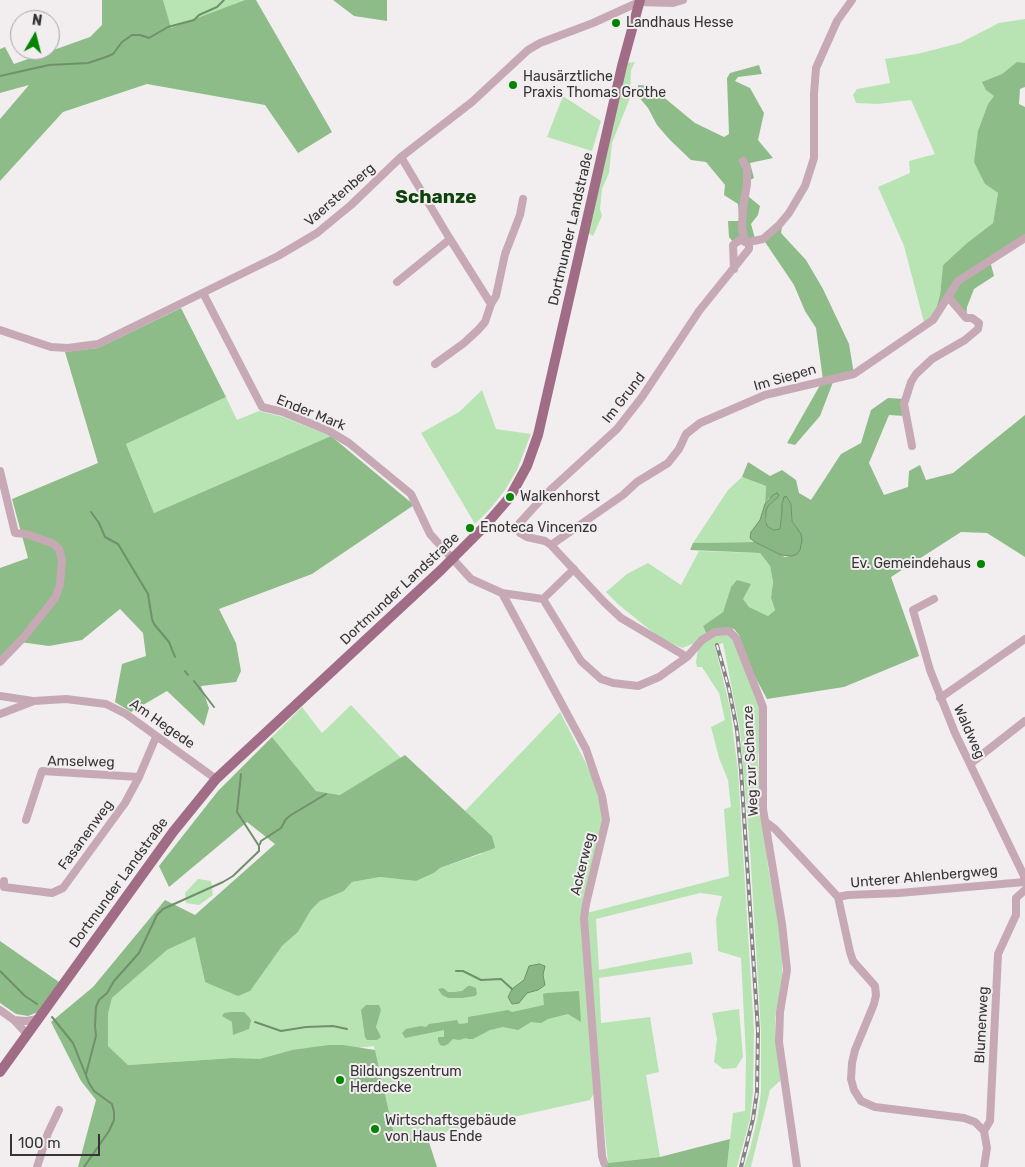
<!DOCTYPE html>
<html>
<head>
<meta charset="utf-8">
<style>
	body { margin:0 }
	#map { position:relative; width:1025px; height:1167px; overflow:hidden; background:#f2eef0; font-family:Rubik,sans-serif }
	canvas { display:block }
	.north { position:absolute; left:10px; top:10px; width:50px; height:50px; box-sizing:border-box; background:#f2eef0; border:1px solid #a7a4a5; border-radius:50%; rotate:8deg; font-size:14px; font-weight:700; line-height:20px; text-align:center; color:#363535 }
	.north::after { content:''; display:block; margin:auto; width:18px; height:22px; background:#048401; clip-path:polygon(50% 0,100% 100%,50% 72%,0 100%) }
	.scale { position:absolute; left:10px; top:1134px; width:90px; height:22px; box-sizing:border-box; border:2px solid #363535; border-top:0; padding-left:6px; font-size:15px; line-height:18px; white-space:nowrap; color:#363535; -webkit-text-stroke:4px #f2eef0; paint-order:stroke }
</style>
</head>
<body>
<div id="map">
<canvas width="1025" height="1167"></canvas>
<div class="north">N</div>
<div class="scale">100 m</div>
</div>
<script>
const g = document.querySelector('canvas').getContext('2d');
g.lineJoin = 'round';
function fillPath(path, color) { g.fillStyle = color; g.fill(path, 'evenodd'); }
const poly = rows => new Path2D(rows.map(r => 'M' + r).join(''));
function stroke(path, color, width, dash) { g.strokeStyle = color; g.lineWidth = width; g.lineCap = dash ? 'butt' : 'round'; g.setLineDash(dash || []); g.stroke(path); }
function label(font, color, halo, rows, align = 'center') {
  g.font = font + ' Rubik,sans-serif'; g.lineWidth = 4; g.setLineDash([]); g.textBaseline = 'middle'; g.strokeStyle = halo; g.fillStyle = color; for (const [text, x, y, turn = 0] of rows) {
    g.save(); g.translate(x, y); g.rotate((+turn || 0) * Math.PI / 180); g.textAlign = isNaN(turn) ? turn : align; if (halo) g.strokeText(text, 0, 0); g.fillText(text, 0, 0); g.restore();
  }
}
const green = poly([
	[163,0,245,0,234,4,229,11,122,42,170,26],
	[1025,19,1025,63,1017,63,1002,74,994,96,988,105,985,184,998,193,993,223,967,243,943,265,940,295,933,320,925,326,904,246,878,187,910,173,909,161,935,154,911,100,878,104,856,103,853,95,857,89,890,83,885,59,917,54,960,43,999,23],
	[635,62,631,70,630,98,612,143,609,173,602,189,600,209,602,216,593,236,584,230,627,63],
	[563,96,601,121,592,151,547,137],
	[482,390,496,429,531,434,517,470,505,490,490,509,475,524,421,433,459,412],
	[226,397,237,420,259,411,283,417,331,436,154,513,126,444],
	[742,477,766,486,765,504,760,520,751,532,751,538,755,542,693,543,728,490],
	[699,551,760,553,770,566,773,582,771,598,775,610,768,616,749,607,731,587,723,612,703,626,706,633,695,643,682,648,660,638,619,605,606,592,627,574,648,563,681,585],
	[722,633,732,636,758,700,760,709,760,748,758,755,760,806,763,818,768,867,778,919,782,956,782,976,775,1019,776,1046,781,1080,770,1090,751,1167,744,1167,750,1149,757,1120,761,1092,761,1031,750,850,740,730,723,643,715,646,730,708,738,771,754,1031,753,1092,750,1119,737,1167,727,1167,733,1113,745,1111,746,1057,741,958,718,951,716,919,722,896,700,893,596,919,599,970,691,952,693,964,599,978,601,1023,650,1017,659,1072,646,1075,660,1157,608,1163,600,1084,590,1100,396,1143,374,1046,348,1049,266,1067,233,1058,128,1065,108,1046,108,1014,112,998,167,950,195,937,205,982,282,946,298,932,311,910,320,901,344,891,352,882,380,877,416,881,434,873,440,868,481,854,492,836,465,811,560,712,593,777,603,816,583,914,729,876,724,809,731,807,728,780,719,758,711,727,725,720,719,693,702,667,697,667,696,662,698,649,709,638],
	[351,705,401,758,341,795,316,791,272,737,302,707,322,733],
	[198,879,211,881,213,895,199,905,186,903,185,893],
	[739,1009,743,1057,736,1068,723,1069,714,1062,717,1039,712,1013]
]);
const forest = poly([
	[102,0,163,0,171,28,245,0,256,0,332,132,298,153,265,105,147,84,63,112,0,181,0,119,29,85,0,93,0,49,5,47,14,64,90,37,102,25],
	[333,0,387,0,387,21,354,16],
	[1017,62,1025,63,1025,87,1020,89,1019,104,1025,107,1025,238,990,261,994,276,974,289,967,307,966,318,948,297,933,320,940,295,943,265,967,243,993,223,998,193,985,184,974,162,978,131,988,104,994,96,986,90,982,82,1002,74],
	[759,65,762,74,738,77,735,81,750,88,764,113,758,140,773,158,750,163,754,178,744,183,743,192,760,206,758,215,751,224,756,242,734,243,729,237,728,221,739,221,738,204,724,195,725,185,706,162,691,160,670,140,657,125,648,108,638,96,638,85,650,86,695,123,724,137,729,134,727,78,730,73],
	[783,221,781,233,806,260,823,289,849,344,854,374,835,377,820,416,795,445,787,443,823,380,816,328,805,311,794,285,763,239],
	[181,308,226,397,126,444,154,513,331,436,414,505,312,574,219,609,236,643,241,671,236,682,201,686,209,708,204,726,167,691,131,712,115,702,122,664,146,656,143,633,120,609,82,640,49,646,20,642,0,664,0,568,28,558,12,499,98,463,65,352,98,348],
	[888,398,905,399,905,416,889,415,869,463,884,495,908,487,909,471,920,465,926,480,953,473,1025,415,1025,557,987,533,961,532,891,577,919,656,844,687,767,699,753,673,739,635,734,629,728,628,706,633,703,626,723,612,731,587,737,580,751,584,743,599,749,607,768,616,775,610,771,598,773,582,770,566,760,553,690,550,693,543,755,542,785,557,797,554,797,528,792,521,791,504,788,499,786,497,782,504,782,511,780,529,774,530,767,526,766,511,768,506,777,498,769,498,765,504,766,486,742,477,748,462,770,476,782,470,796,480,799,493,811,500,841,454,861,443,871,410],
	[272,737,316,791,340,795,405,755,492,836,495,848,440,868,434,873,416,881,380,877,352,882,344,891,320,901,311,910,298,932,282,946,250,991,238,996,205,982,195,937,167,950,112,998,108,1014,108,1046,128,1065,233,1058,260,1059,292,1050,329,1045,343,1045,375,1050,396,1143,427,1136,437,1167,78,1167,96,1100,81,1081,51,1022,93,987,165,900,195,915,275,844,247,822,169,887,159,866,218,791],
	[0,941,59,982,38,1012,28,1016,16,1014,0,1003],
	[468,986,471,986,476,988,477,994,475,996,462,998,448,998,442,995,438,989,443,988,448,992,454,992,462,991],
	[579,991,581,1022,568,1014,548,1019,541,1023,531,1022,518,1030,503,1027,490,1030,473,1039,468,1039,466,1038,459,1040,453,1039,448,1044,444,1046,440,1045,438,1041,438,1037,444,1037,444,1030,405,1038,402,1033,406,1029,421,1026,426,1027,429,1024,457,1020,459,1024,468,1023,468,1017,508,1010,512,1012,544,1005,543,994,547,993],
	[366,1005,379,1005,381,1010,376,1027,381,1037,377,1040,367,1040,365,1037,361,1010],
	[231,1012,244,1012,249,1017,251,1020,249,1029,233,1035,232,1022,222,1016,224,1013],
	[730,1139,727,1167,602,1167,608,1163,660,1157]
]);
const water = poly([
	[777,493,779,495,777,498,768,506,766,511,766,522,767,526,770,528,774,530,780,529,782,511,782,504,784,497,786,496,791,504,792,521,801,534,802,540,800,550,797,554,792,556,781,555,755,542,750,538,751,532,760,520,765,504,773,495,777,493],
	[539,964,545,966,543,975,545,985,538,990,527,993,519,1003,512,1004,508,997,512,989,524,980,529,966,539,964]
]);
const stream = poly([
	[0,76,49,65,88,63,106,57,113,54,122,42,132,35,140,35,149,38,168,27,194,20,199,15,217,7,224,0],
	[91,512,99,523,105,537,118,544,148,594,152,619,154,624,169,642,175,657],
	[185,671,188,675],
	[194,681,214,707],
	[260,844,261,841,281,828,286,819,291,815,326,794],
	[0,971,25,996,37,1004],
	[456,971,463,971,481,980,501,979,512,989],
	[52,1017,73,1043,89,1083,94,1091,112,1104,114,1112,114,1120,109,1131,84,1167],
	[255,1022,281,1031,306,1027,333,1026,347,1029],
	[86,1074,96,1036,95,1026,96,1007,99,1000,107,993,114,981,139,953,157,915,163,909,223,882,233,876,259,851,259,846,237,812,241,774]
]);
const minor = poly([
	[401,157,450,239,491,304,485,322,478,330,464,343,435,364],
	[743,161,747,168,747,184,743,208,742,228,745,242],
	[749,242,749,249,699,311,642,397,617,429,546,494,516,527,520,533,527,537,545,541,551,545,604,602,621,618,687,657,702,640,715,632,729,631,736,638,763,707,763,809,782,924,787,970,780,1012,779,1042,797,1167],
	[734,269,733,245,740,240,749,242,763,239,779,225,789,213,805,186,814,158,814,94,816,68,837,21,852,0],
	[397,282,450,239],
	[203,293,262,407,283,412,329,431,349,443,411,494,430,534,471,579,502,593,543,599,581,661,601,679,613,683,638,686,659,677,687,657],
	[491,304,496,296,505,254,520,215,523,199],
	[0,330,51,347,68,348,98,344,278,256,317,233,351,205,401,157,472,102,528,50,540,43,593,23,639,2,673,3,683,0],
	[912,446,904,404,911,382,916,374,932,359,965,340,978,329,979,323,972,318,966,318,948,297],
	[0,471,15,533,26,534,52,543,59,549,62,560,60,585,55,598,24,637,0,662],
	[551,545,623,495,637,482,668,463,679,449,686,434,700,423,765,395,854,374,933,320,958,281,1025,238],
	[502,593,586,749,602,796,606,820,586,904,584,918,602,1156,604,1163],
	[543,599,574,569],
	[934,599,913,610,930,670,955,733,1024,876,1024,882],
	[0,696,33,701],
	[940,698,1025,639],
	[0,714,34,701,66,699,106,704,126,714,216,779],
	[970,764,1025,721],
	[26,820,42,771,139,777],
	[767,823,775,829,838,897],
	[4,881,4,887,52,893,63,888,125,803,139,777,156,737],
	[838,897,850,952,853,961,875,986,876,995,874,1004,855,1050,852,1063,851,1079,854,1090,861,1101,875,1107,964,1118,975,1122,984,1131],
	[838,897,848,895,899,893,1025,882],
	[0,1010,14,1020,27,1034],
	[14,1020,26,1021,38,1019],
	[37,1167,48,1133,59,1110],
	[984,1167,987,1148,984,1131,990,1121,998,954,1016,915,1016,898,1025,890]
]);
const major = poly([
	[0,1072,173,832,216,779,441,570,483,528,510,497,527,466,538,435,622,66,640,0]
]);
const rail = poly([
	[717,645,729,689,737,730,741,770,758,1031,757,1092,753,1119,741,1167]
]);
const markers = [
	[616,23,5,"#048401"],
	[513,85,5,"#048401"],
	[510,497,5,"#048401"],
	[470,528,5,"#048401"],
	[981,564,5,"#048401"],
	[340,1080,5,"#048401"],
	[375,1129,5,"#048401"]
];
const poiNames = [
	["Landhaus Hesse",626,23],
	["Hausärztliche",523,77],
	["Praxis Thomas Grothe",523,93],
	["Walkenhorst",520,497],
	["Enoteca Vincenzo",480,528],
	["Ev. Gemeindehaus",971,564,"right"],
	["Bildungszentrum",350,1072],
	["Herdecke",350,1088],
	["Wirtschaftsgebäude",385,1121],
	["von Haus Ende",385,1137]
];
const streetNames = [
	["Vaerstenberg",340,195,-41],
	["Dortmunder Landstraße",571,229,-77],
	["Im Siepen",785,378,-16],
	["Im Grund",624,398,-52],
	["Ender Mark",311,413,22],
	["Dortmunder Landstraße",400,589,-43],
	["Am Hegede",162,724,35],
	["Waldweg",969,732,66],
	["Weg zur Schanze",751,761,-93],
	["Amselweg",81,762,1],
	["Fasanenweg",86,835,-54],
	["Ackerweg",583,864,-76],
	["Unterer Ahlenbergweg",924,877,-5],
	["Dortmunder Landstraße",119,883,-54],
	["Blumenweg",982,1025,-87]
];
const districtNames = [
	["Schanze",436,198]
];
fillPath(green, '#b8e4b3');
fillPath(forest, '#8dbc88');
fillPath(water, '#89b784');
stroke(water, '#70906c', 1);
stroke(stream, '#70906c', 2);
stroke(minor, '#c7a9b6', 8);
stroke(major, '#a16d86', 10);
stroke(rail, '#848283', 4);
stroke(rail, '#f2eef0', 2, [5.5]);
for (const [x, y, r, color] of markers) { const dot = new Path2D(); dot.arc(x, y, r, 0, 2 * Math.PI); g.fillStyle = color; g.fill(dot); stroke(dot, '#f2eef0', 2); }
label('14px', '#363535', '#f2eef0', poiNames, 'left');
label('14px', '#363535', '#f2eef0', streetNames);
label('bold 19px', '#0e420b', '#f2eef0', districtNames);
</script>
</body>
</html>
